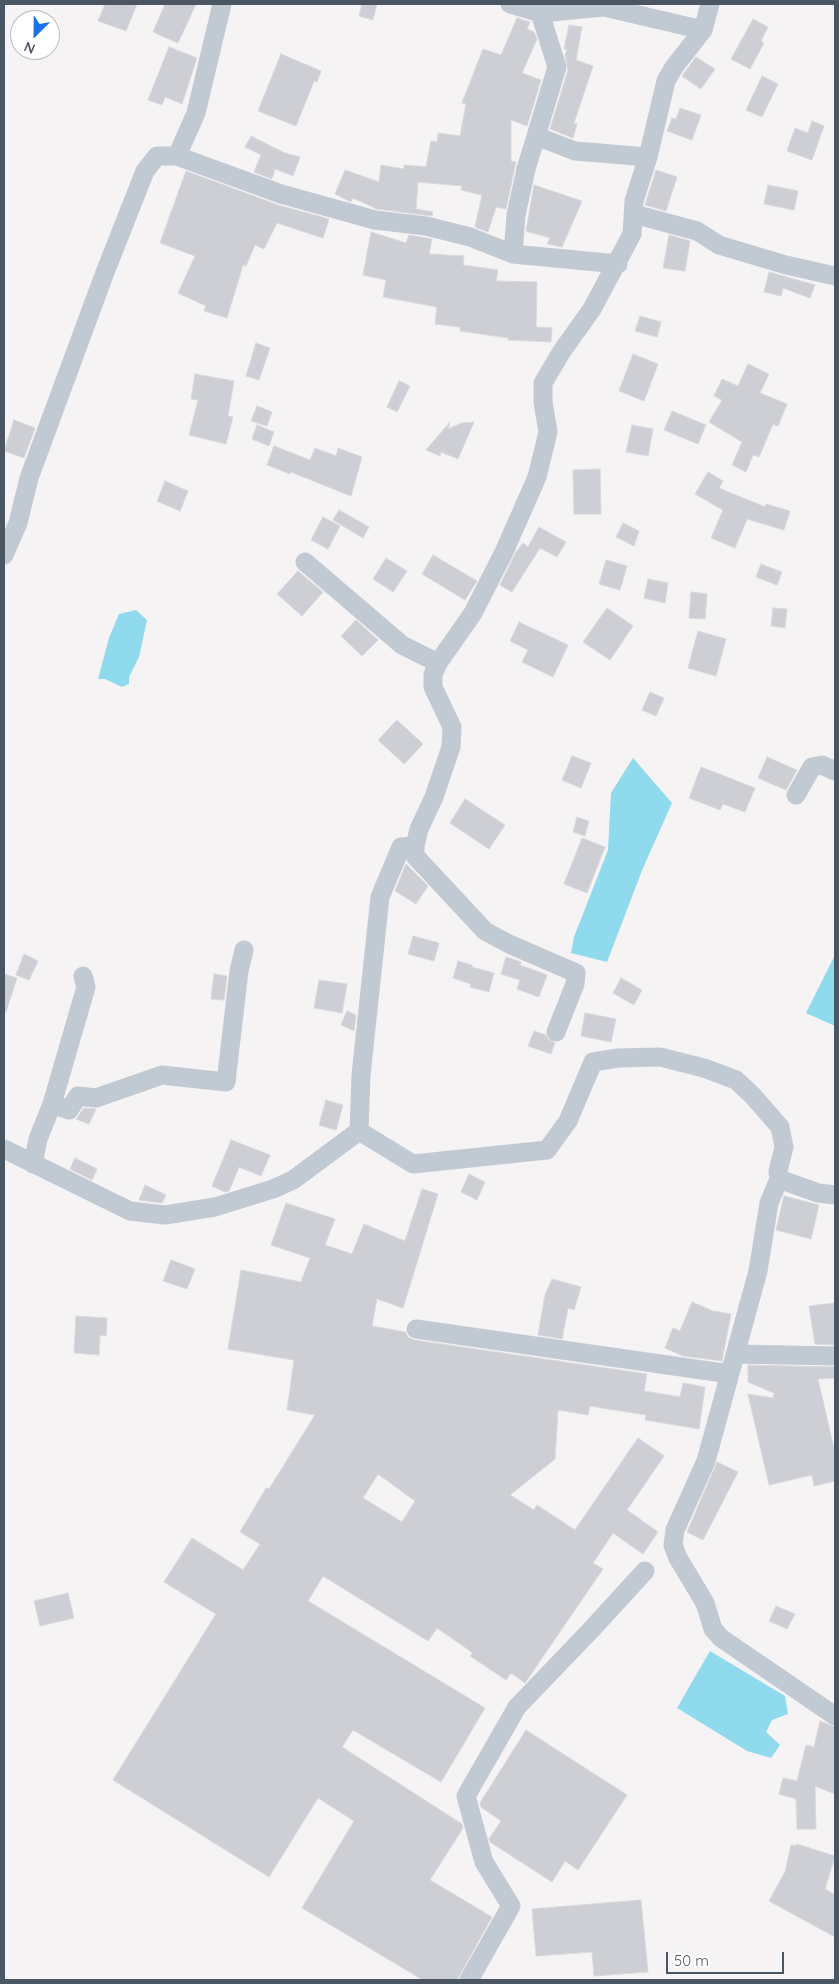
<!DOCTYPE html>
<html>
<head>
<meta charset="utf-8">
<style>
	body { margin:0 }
	#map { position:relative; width:839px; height:1984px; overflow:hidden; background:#f5f3f3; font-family:Quicksand,sans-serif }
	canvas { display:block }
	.frame { position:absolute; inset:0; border:5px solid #4a5661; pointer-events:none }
	.north { position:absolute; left:10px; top:10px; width:50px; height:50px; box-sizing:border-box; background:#fff; border:1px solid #b7bbc0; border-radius:50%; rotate:203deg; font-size:14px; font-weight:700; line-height:20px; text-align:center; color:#4a5661 }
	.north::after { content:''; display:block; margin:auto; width:18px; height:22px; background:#1a73e8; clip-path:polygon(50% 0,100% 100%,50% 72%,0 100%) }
	.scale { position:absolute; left:666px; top:1952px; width:118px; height:22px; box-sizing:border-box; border:2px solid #4a5661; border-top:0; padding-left:6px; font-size:15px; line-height:18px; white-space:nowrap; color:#4a5661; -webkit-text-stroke:4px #fff; paint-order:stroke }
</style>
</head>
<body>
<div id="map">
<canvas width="839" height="1984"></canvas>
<div class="frame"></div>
<div class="north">N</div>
<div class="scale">50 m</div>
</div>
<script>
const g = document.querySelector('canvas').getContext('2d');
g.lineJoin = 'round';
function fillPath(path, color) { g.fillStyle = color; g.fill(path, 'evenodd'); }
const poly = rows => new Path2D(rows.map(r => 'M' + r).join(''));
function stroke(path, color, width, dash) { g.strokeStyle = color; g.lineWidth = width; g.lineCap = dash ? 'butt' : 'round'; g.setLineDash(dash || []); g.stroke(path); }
const water = poly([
	[136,610,147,620,139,657,129,677,129,684,122,687,105,679,98,679,109,638,119,614],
	[633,758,672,803,643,868,607,962,571,953,574,937,608,850,611,793],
	[835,955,835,1026,806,1013],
	[710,1651,785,1696,788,1714,772,1720,766,1732,780,1745,771,1758,747,1751,677,1708]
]);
const building = poly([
	[105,4,137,4,126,31,98,21,105,4],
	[165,4,196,4,178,43,153,32,165,4],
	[362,4,377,4,373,20,359,16,362,4],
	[517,18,530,22,527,29,534,32,537,39,522,73,541,80,527,126,511,120,511,161,516,162,506,209,496,207,488,232,475,227,482,195,461,190,462,186,418,182,416,209,433,212,432,216,377,209,353,198,351,202,335,194,345,170,379,182,381,165,404,169,404,165,426,167,431,141,437,142,438,133,460,136,466,104,462,103,483,49,501,55,517,18],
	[753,19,768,27,761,41,764,43,750,69,731,59,753,19],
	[569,25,582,27,576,60,593,66,574,123,577,124,573,138,550,129,568,70,565,55,567,50,564,49,569,25],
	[169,47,197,58,182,104,165,97,162,105,148,100,169,47],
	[281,54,321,71,317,82,314,81,296,126,258,111,281,54],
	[696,57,715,69,701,89,682,76,696,57],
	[762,76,778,84,762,117,746,110,762,76],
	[680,108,701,115,692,140,667,131,672,118,676,119,680,108],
	[812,121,824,126,812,160,787,151,795,128,808,133,812,121],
	[251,136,285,153,300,157,293,176,275,169,272,179,254,172,261,155,245,147,251,136],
	[656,170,677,177,666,211,645,205,656,170],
	[186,171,278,205,329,219,323,238,277,223,264,249,255,245,246,266,243,265,227,318,204,311,206,306,178,293,195,256,160,243,186,171],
	[534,185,582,201,562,247,547,244,550,238,526,231,534,185],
	[768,185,798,191,794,210,764,204,768,185],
	[371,232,406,243,409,235,432,239,429,254,464,256,463,265,498,270,496,281,537,282,536,327,552,328,551,342,508,340,508,338,460,331,460,327,435,324,437,307,383,297,386,280,363,275,371,232],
	[669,235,690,241,685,271,663,268,669,235],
	[769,272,815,285,810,298,783,288,781,296,764,292,769,272],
	[640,316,661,322,657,337,635,331,640,316],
	[256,343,270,348,259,380,246,376,256,343],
	[633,354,658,364,644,401,619,391,633,354],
	[748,364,769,374,760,393,787,404,778,426,773,424,759,457,753,455,746,472,732,465,742,442,709,422,722,400,714,396,722,379,738,386,748,364],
	[195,374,234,381,228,416,233,417,226,444,189,435,198,400,191,399,195,374],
	[399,381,410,386,397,412,387,407,399,381],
	[257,406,272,412,267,426,251,421,257,406],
	[672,411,706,425,698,444,664,430,672,411],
	[14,420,35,428,24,458,4,451,14,420],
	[450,422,448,429,462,423,474,422,458,459,441,452,440,456,426,450,450,422],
	[257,425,274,432,269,446,252,439,257,425],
	[632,425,653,429,648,456,626,452,632,425],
	[274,446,310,460,315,448,336,456,338,448,362,457,351,496,291,472,290,474,267,465,274,446],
	[600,469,601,514,574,514,573,470,600,469],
	[708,472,723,481,719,488,765,507,766,504,790,511,784,530,747,519,735,548,711,538,723,510,695,494,708,472],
	[165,481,188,491,180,511,157,501,165,481],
	[339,510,369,527,363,538,333,520,339,510],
	[323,517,340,526,328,549,311,540,323,517],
	[623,523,639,531,634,546,616,537,623,523],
	[539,527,566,542,557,557,540,548,512,592,500,585,516,552,523,543,528,547,539,527],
	[433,555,477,581,465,600,422,574,433,555],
	[386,558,407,571,393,592,373,579,386,558],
	[606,560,627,566,620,590,599,584,606,560],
	[761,564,782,572,777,585,756,577,761,564],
	[298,571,323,592,302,616,277,594,298,571],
	[648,579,668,583,665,603,644,598,648,579],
	[691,592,707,594,705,619,689,618,691,592],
	[607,608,633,626,610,660,583,642,607,608],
	[773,608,787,609,785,628,771,626,773,608],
	[356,620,378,640,362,656,341,636,356,620],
	[519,622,568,645,553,677,522,662,528,650,510,641,519,622],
	[698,631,726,639,716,676,688,668,698,631],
	[650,692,664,698,656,716,642,710,650,692],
	[397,720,423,744,404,764,378,740,397,720],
	[572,756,591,763,581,788,562,780,572,756],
	[767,757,797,770,786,790,758,778,767,757],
	[701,767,755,788,745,812,723,804,720,810,689,798,701,767],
	[465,799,505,825,489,849,450,823,465,799],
	[577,817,589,821,585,836,573,832,577,817],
	[582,838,605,847,587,893,564,884,582,838],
	[406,864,428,886,416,904,395,891,406,864],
	[413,936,439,943,434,961,408,954,413,936],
	[24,954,38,961,29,980,16,975,24,954],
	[506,957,521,962,520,965,547,975,539,997,517,989,520,980,501,974,506,957],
	[458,961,472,965,472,967,494,973,489,992,470,987,471,984,453,978,458,961],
	[4,974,17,978,6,1012,4,1012,4,974],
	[214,974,227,976,224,1000,211,999,214,974],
	[621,978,642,990,634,1005,613,993,621,978],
	[319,980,347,984,342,1013,314,1008,319,980],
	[347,1011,356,1015,354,1031,341,1025,347,1011],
	[585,1013,616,1019,611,1042,581,1036,585,1013],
	[534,1031,546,1035,548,1039,555,1043,551,1054,528,1046,534,1031],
	[326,1100,343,1105,336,1130,319,1125,326,1100],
	[84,1108,96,1109,89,1124,76,1119,84,1108],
	[231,1140,270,1155,261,1176,239,1167,229,1191,225,1192,212,1186,231,1140],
	[75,1158,97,1169,92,1180,70,1169,75,1158],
	[469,1174,485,1182,477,1200,461,1192,469,1174],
	[145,1185,166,1195,162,1203,139,1200,145,1185],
	[422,1189,438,1194,403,1308,377,1299,372,1326,405,1332,409,1338,414,1340,647,1374,644,1391,680,1397,683,1383,705,1387,699,1429,645,1420,646,1415,590,1406,588,1415,558,1410,555,1459,510,1495,534,1510,537,1505,575,1530,638,1438,664,1456,627,1510,658,1532,643,1554,613,1533,593,1563,603,1569,525,1683,511,1673,506,1680,470,1656,473,1653,437,1628,428,1641,323,1576,308,1601,485,1708,441,1782,353,1730,342,1747,462,1824,463,1828,430,1880,492,1917,457,1980,423,1980,302,1908,354,1821,318,1798,269,1877,113,1780,216,1614,164,1582,192,1538,243,1570,260,1544,240,1532,266,1488,269,1489,315,1415,287,1410,294,1360,228,1349,241,1270,301,1282,310,1258,271,1245,286,1203,335,1219,325,1245,352,1254,364,1224,405,1241,422,1189],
	[378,1474,415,1501,402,1522,363,1498,378,1474],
	[784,1196,819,1205,811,1239,776,1230,784,1196],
	[171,1260,195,1269,187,1289,163,1281,171,1260],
	[552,1279,581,1287,574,1310,568,1308,562,1339,538,1335,545,1295,552,1279],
	[692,1302,713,1311,731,1314,722,1361,683,1356,665,1348,673,1328,680,1331,692,1302],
	[835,1303,835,1345,815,1344,809,1306,835,1303],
	[76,1316,107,1318,106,1336,100,1335,99,1355,74,1353,76,1316],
	[748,1365,835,1367,835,1378,818,1379,835,1453,835,1481,814,1486,812,1475,769,1485,748,1394,773,1398,774,1393,748,1382,748,1365],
	[717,1462,738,1472,703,1540,687,1532,717,1462],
	[68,1593,74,1618,40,1626,34,1601,68,1593],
	[776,1606,795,1614,787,1629,769,1621,776,1606],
	[820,1721,835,1727,835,1794,815,1786,816,1829,797,1829,796,1799,779,1794,783,1778,797,1781,806,1745,814,1747,820,1721],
	[526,1730,627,1795,578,1870,565,1861,552,1882,490,1842,489,1839,501,1821,481,1807,480,1803,526,1730],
	[797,1844,835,1856,825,1889,835,1895,835,1937,769,1901,785,1872,791,1845,797,1846,797,1844],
	[641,1900,648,1972,594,1976,592,1952,536,1956,532,1909,641,1900]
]);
const street = poly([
	[510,4,540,13,604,7,703,30],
	[536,136,575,151,648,157],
	[177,156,196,113,222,4],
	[634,214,697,231,719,245,786,265,835,276],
	[513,254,516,215,526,169,557,67,540,13],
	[4,555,18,523,29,478,104,275,145,171,157,156,177,156,281,194,375,220,426,226,470,237,513,254,618,264],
	[305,562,402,645,438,663],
	[796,795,812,767,822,765,835,771],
	[415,846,415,856,485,931,509,944,576,973,575,984,556,1032],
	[52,1104,69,1110,78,1096,96,1098,162,1075,226,1082,239,971,244,950],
	[359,1131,361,1075,380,897,401,847,415,846,419,829,434,797,451,747,452,727,433,687,433,675,438,663,473,613,504,552,537,477,548,432,543,402,543,383,562,351,592,309,632,234,634,201,648,157,666,81,674,67,703,30,710,4],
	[359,1131,413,1164,547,1150,568,1121,593,1062,618,1058,660,1057,704,1068,736,1080,753,1096,780,1127,784,1147,778,1171,779,1179],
	[4,1149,130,1211,165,1215,215,1207,273,1189,293,1180,359,1131],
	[33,1164,38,1139,52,1104,86,987,83,976],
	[835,1195,818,1193,779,1179,769,1203,758,1271,706,1461,675,1530,673,1545,678,1558,705,1603,713,1629,721,1638,835,1716],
	[416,1329,730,1374],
	[736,1354,835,1356],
	[469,1980,511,1906,484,1862,466,1796,517,1707,590,1631,645,1571]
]);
fillPath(water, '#90daee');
fillPath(building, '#cdcfd5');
stroke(building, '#d7d9de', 1);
stroke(street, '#c1cad2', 19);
</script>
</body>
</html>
